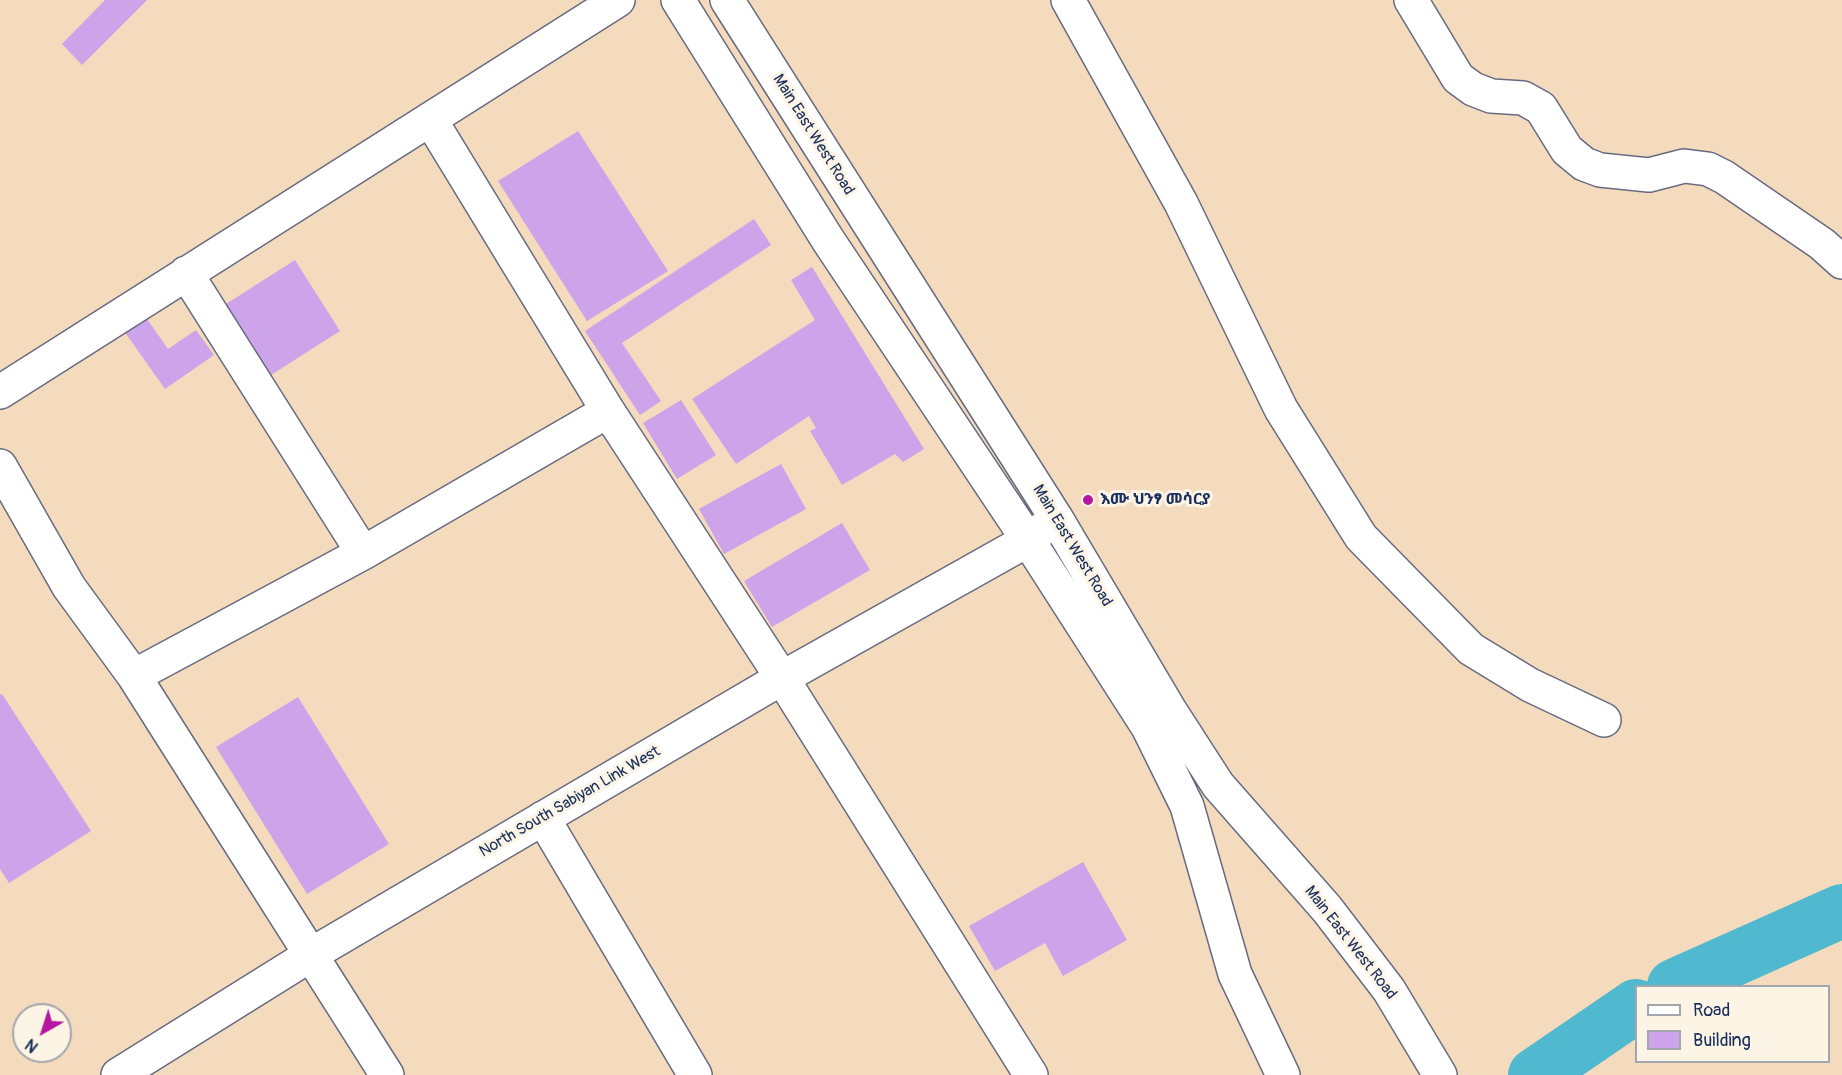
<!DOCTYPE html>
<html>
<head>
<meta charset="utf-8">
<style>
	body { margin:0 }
	#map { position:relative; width:1842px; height:1075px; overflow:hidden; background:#f4dbbe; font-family:Pangolin,sans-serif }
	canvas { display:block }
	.legend { position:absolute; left:1635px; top:985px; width:195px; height:78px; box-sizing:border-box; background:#fcf5e5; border:2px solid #a2a6af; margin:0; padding:8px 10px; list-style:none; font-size:18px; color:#1b2f5e }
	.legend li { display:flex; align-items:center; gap:12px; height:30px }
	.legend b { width:30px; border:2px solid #a2a6af }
	.north { position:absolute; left:12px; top:1003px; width:60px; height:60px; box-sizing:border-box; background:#fcf5e5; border:2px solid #a2a6af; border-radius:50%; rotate:219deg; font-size:16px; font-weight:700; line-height:24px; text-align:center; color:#1b2f5e }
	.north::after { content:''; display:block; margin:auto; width:21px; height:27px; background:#b5179e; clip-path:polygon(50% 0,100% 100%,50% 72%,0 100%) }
</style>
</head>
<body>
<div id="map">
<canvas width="1842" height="1075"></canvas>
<ul class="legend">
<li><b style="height:8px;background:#fff"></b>Road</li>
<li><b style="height:16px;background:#cda3e9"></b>Building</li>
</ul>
<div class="north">N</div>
</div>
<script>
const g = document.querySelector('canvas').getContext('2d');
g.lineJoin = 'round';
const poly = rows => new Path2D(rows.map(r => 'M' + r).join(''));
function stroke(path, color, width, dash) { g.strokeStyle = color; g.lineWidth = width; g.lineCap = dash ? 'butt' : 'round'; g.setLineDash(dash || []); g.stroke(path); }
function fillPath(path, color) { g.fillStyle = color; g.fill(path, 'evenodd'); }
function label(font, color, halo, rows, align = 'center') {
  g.font = font + ' Pangolin,"Noto Sans Ethiopic",sans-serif'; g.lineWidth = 6; g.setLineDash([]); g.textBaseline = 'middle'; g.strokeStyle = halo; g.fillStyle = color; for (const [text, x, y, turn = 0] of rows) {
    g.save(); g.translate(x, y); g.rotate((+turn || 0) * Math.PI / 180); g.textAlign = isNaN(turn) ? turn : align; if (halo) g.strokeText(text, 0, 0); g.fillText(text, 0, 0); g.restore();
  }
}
const river = poly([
	[1674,986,1842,911],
	[1535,1075,1636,1006]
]);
const building = poly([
	[105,0,147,0,82,65,62,44],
	[578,131,668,271,587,321,498,181],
	[754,219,771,245,622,343,661,401,640,415,585,331],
	[295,260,340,331,271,375,226,304],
	[812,267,924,449,903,462,895,454,842,485,810,431,816,428,809,416,736,464,692,399,815,320,791,280],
	[145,316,168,349,196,330,214,355,165,389,124,331],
	[681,400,716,455,677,479,643,423],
	[781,464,806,509,724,554,699,509],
	[842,523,870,570,772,627,744,581],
	[2,694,91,831,9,883,0,869,0,695],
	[298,697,389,844,307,894,216,747],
	[1083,862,1127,940,1063,976,1045,943,995,971,969,926]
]);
const minor = poly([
	[1068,0,1181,203,1281,409,1361,537,1471,649,1530,685,1604,720],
	[1411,0,1458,78,1473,89,1491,96,1523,98,1541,108,1567,150,1584,164,1600,170,1649,175,1684,166,1708,169,1724,177,1822,244,1842,262],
	[430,119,608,411,782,678,1031,1075],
	[186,273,363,553],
	[0,392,618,0],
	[0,466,69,587,134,676,387,1075],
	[134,676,363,553,608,411],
	[543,818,695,1075]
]);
const major = poly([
	[678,0,828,240,1028,540,1148,727,1187,806,1235,974,1283,1075],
	[727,0,1056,518,1169,709,1218,785,1327,909,1389,990,1440,1075],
	[118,1075,312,954,782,678,1028,540,1045,527]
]);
const markers = [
	[1088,500,6,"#b5179e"]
];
const streetNames = [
	["Main East West Road",813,135,58],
	["Main East West Road",1072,546,59],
	["North South Sabiyan Link West",570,802,-30],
	["Main East West Road",1350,943,52]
];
const poiNames = [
	["እሙ ህንፃ መሳርያ",1100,500]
];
stroke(river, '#51b9cf', 54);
fillPath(building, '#cda3e9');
stroke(minor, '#676b80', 36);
stroke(major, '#676b80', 36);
stroke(minor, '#fff', 33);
stroke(major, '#fff', 33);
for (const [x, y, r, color] of markers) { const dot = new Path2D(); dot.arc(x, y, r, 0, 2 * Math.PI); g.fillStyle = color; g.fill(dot); stroke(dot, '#fcf5e5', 2); }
label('16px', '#1b2f5e', '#fcf5e5', streetNames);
label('bold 16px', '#1b2f5e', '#fcf5e5', poiNames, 'left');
</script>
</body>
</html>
